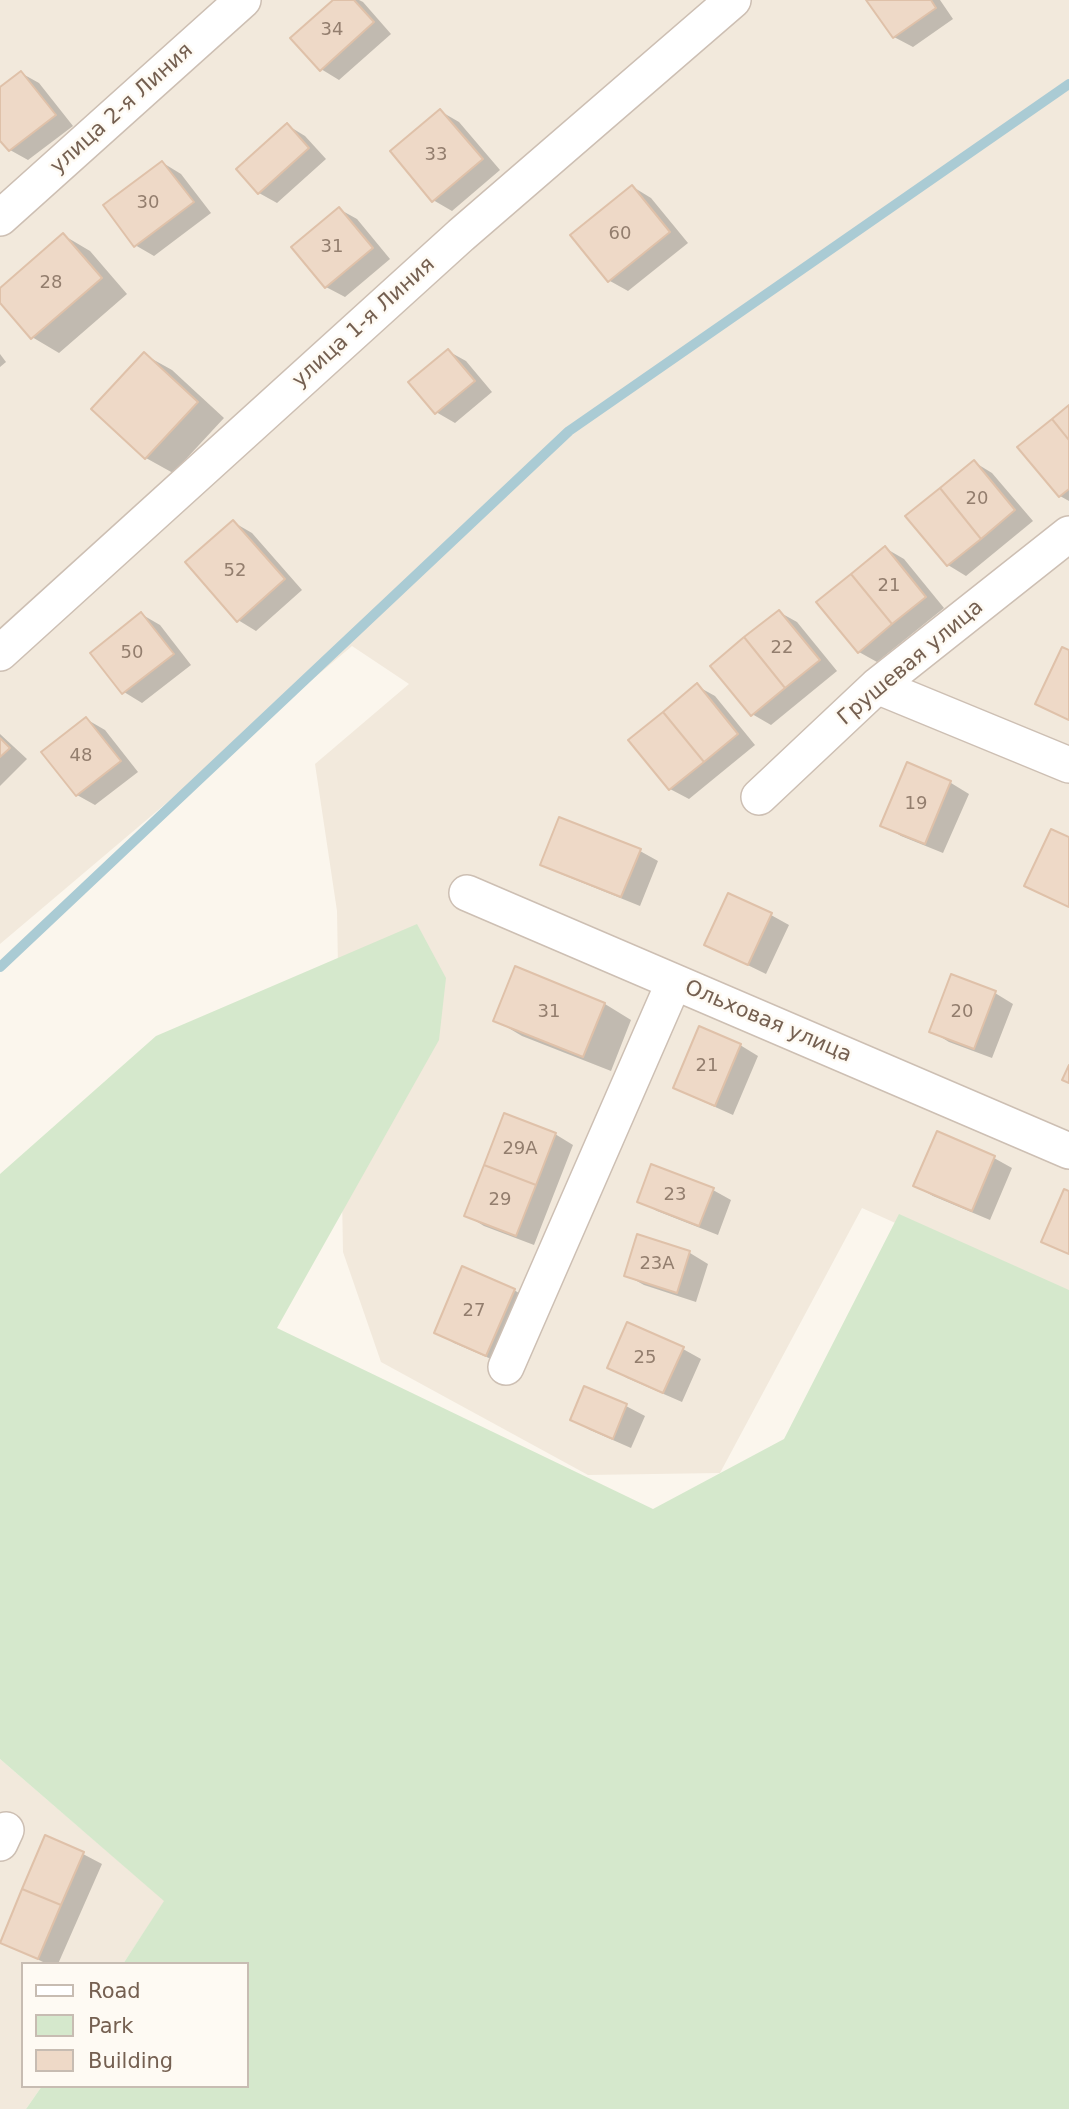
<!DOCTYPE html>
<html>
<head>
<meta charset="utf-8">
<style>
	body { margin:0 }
	#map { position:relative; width:1069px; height:2109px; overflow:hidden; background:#fbf6ed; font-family:"DejaVu Sans",sans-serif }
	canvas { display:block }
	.legend { position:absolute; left:21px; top:1962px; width:228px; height:126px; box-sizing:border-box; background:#fefaf3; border:2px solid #c7bcb2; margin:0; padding:9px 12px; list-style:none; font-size:21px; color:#756051 }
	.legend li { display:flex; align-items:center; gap:14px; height:35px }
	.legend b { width:35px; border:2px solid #c7bcb2 }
</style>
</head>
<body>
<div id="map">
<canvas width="1069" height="2109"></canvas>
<ul class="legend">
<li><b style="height:9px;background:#fff"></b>Road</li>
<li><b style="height:19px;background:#d5e8cc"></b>Park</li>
<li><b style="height:19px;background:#eed9c7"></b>Building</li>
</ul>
</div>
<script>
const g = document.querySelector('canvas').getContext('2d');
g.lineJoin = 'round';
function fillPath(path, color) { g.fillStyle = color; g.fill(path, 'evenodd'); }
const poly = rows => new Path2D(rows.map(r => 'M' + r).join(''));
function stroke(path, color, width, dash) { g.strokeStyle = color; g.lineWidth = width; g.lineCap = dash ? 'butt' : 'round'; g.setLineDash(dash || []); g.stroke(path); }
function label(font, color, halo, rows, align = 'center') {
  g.font = font + ' "DejaVu Sans",sans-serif'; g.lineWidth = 5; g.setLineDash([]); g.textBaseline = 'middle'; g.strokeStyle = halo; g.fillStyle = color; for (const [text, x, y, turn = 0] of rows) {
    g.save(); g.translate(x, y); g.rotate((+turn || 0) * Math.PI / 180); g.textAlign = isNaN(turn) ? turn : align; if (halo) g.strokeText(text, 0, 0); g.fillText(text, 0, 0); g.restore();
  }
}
const residential = poly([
	[0,0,1069,0,1069,1301,862,1208,720,1473,588,1475,381,1362,343,1252,337,911,315,764,409,684,352,646,0,944],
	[0,1759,165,1901,123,1964,23,1964,23,2086,42,2086,26,2109,0,2109]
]);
const green = poly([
	[417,924,446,978,439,1040,277,1328,653,1509,784,1439,899,1214,1069,1290,1069,2109,26,2109,42,2086,247,2086,247,1964,123,1964,164,1901,0,1759,0,1174,156,1036]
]);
const shadow = poly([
	[335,0,359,0,363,2,391,34,339,80,321,69],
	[868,0,940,0,953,19,913,47,894,37],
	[21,73,39,83,73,126,28,160,10,150,0,138,0,89],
	[440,111,459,122,500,170,452,211,433,200],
	[287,125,305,136,326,159,277,203,259,193],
	[163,163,181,174,211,213,154,256,135,245],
	[633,187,651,198,688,243,628,291,610,281,573,235],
	[339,209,357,219,390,259,345,297,326,287],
	[63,235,90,251,127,294,59,353,32,337,0,300,0,290],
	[448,351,466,361,492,392,455,423,436,412],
	[0,354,6,362,0,367],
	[145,355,172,370,224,418,173,473,146,458],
	[1069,407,1069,501,1060,496],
	[974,462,992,473,1033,521,966,576,948,565],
	[233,522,252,533,302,590,256,631,238,620],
	[885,548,904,559,944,608,877,662,859,652],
	[779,612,797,622,837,671,771,725,752,714],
	[141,614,160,625,191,665,142,703,124,692],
	[697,686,715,696,755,745,689,799,670,789,631,740],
	[86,719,105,730,138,772,95,805,77,795],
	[0,734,27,759,0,786],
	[908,765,951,783,969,794,943,853,901,836,883,825],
	[640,851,658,861,640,906,561,874,543,864],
	[771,915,789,925,766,974,725,954],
	[516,968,605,1004,631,1020,611,1071,522,1036,495,1020],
	[952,976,995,993,1013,1004,992,1058,949,1042,931,1031],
	[740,1045,758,1056,733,1115,693,1097,675,1087],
	[555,1134,573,1145,534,1245,484,1226,466,1215],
	[994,1158,1012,1168,990,1220,933,1196,915,1186],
	[713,1190,731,1200,718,1235,657,1211,639,1201],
	[638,1236,690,1253,708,1264,696,1302,644,1285,626,1275],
	[514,1290,532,1301,505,1365,454,1343,436,1332],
	[683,1349,701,1359,682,1402,627,1378,609,1367],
	[585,1388,626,1406,645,1416,631,1448,590,1430,572,1420],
	[46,1838,83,1854,102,1864,58,1964,47,1964,1,1941]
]);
const stream = poly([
	[0,967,569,431,1069,84]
]);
const building = poly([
	[333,0,354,0,374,22,320,71,290,38,333,0],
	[866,0,931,0,936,8,893,38,866,0],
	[21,71,56,115,9,151,0,141,0,87,21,71],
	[440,109,483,159,432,202,390,151,440,109],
	[287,123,309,148,258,194,236,169,287,123],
	[162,161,194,202,134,247,103,205,162,161],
	[632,185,670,232,608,282,570,235,632,185],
	[339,207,373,248,325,288,291,247,339,207],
	[63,233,102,278,31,339,0,303,0,288,63,233],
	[448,349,475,381,435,414,408,382,448,349],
	[144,352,198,402,145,459,91,409,144,352],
	[1069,405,1069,440,1052,419,1069,405],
	[1052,419,1069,440,1069,489,1059,497,1017,447,1052,419],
	[974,460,1015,510,981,539,940,488,974,460],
	[940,488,981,539,947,566,905,516,940,488],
	[233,520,285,579,237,622,185,562,233,520],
	[885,546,926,597,892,624,851,574,885,546],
	[851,574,892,624,858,653,816,602,851,574],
	[779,610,820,660,785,688,744,637,779,610],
	[141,612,174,654,122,694,90,653,141,612],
	[744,637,785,688,751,716,710,666,744,637],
	[1062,647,1069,650,1069,720,1035,704,1062,647],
	[697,683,738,734,704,762,663,712,697,683],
	[663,712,704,762,669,790,628,740,663,712],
	[86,717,121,761,76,796,41,752,86,717],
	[0,738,10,748,0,757,0,738],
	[907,762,951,781,925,844,880,826,907,762],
	[559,817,641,849,621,897,540,865,559,817],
	[1051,829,1069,837,1069,907,1024,886,1051,829],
	[728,893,772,913,748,965,704,945,728,893],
	[515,966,605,1003,583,1057,493,1021,515,966],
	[951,974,996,991,974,1049,929,1032,951,974],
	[699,1026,741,1044,715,1106,673,1088,699,1026],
	[1069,1065,1069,1083,1062,1080,1069,1065],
	[504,1113,556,1133,536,1185,484,1165,504,1113],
	[937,1131,995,1156,972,1211,913,1186,937,1131],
	[651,1164,714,1188,699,1226,637,1202,651,1164],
	[484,1165,536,1185,516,1236,464,1216,484,1165],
	[1064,1189,1069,1191,1069,1254,1041,1242,1064,1189],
	[637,1234,690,1251,677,1293,624,1276,637,1234],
	[462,1266,515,1289,486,1356,434,1333,462,1266],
	[627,1322,684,1347,663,1393,607,1368,627,1322],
	[584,1386,627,1404,613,1439,570,1420,584,1386],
	[45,1835,84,1852,61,1905,22,1889,45,1835],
	[22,1889,61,1905,38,1959,0,1943,22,1889]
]);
const minor = poly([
	[0,218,243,0],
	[0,653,461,235,733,0],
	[877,686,1069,765],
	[759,797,877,686,1069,534],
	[467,893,1069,1151],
	[506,1367,674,982],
	[0,1843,6,1830]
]);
const numberNames = [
	["34",332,30],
	["33",436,155],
	["30",148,203],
	["60",620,234],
	["31",332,247],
	["28",51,283],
	["20",977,499],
	["52",235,571],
	["21",889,586],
	["22",782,648],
	["50",132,653],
	["48",81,756],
	["19",916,804],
	["31",549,1012],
	["20",962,1012],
	["21",707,1066],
	["29А",520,1149],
	["23",675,1195],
	["29",500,1200],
	["23А",657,1264],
	["27",474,1311],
	["25",645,1358]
];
const streetNames = [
	["улица 2-я Линия",122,109,-42],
	["улица 1-я Линия",364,323,-42],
	["Грушевая улица",911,663,-40],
	["Ольховая улица",768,1022,23]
];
fillPath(residential, '#f2e9dc');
fillPath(green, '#d5e8cc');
fillPath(shadow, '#0003');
stroke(stream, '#aacbd4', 10);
fillPath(building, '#eed9c7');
stroke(building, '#dfc1a9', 2);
stroke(minor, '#cdbfb3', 38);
stroke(minor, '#fff', 35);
label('18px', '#937e6e', null, numberNames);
label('21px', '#756051', '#fefaf3', streetNames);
</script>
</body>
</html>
